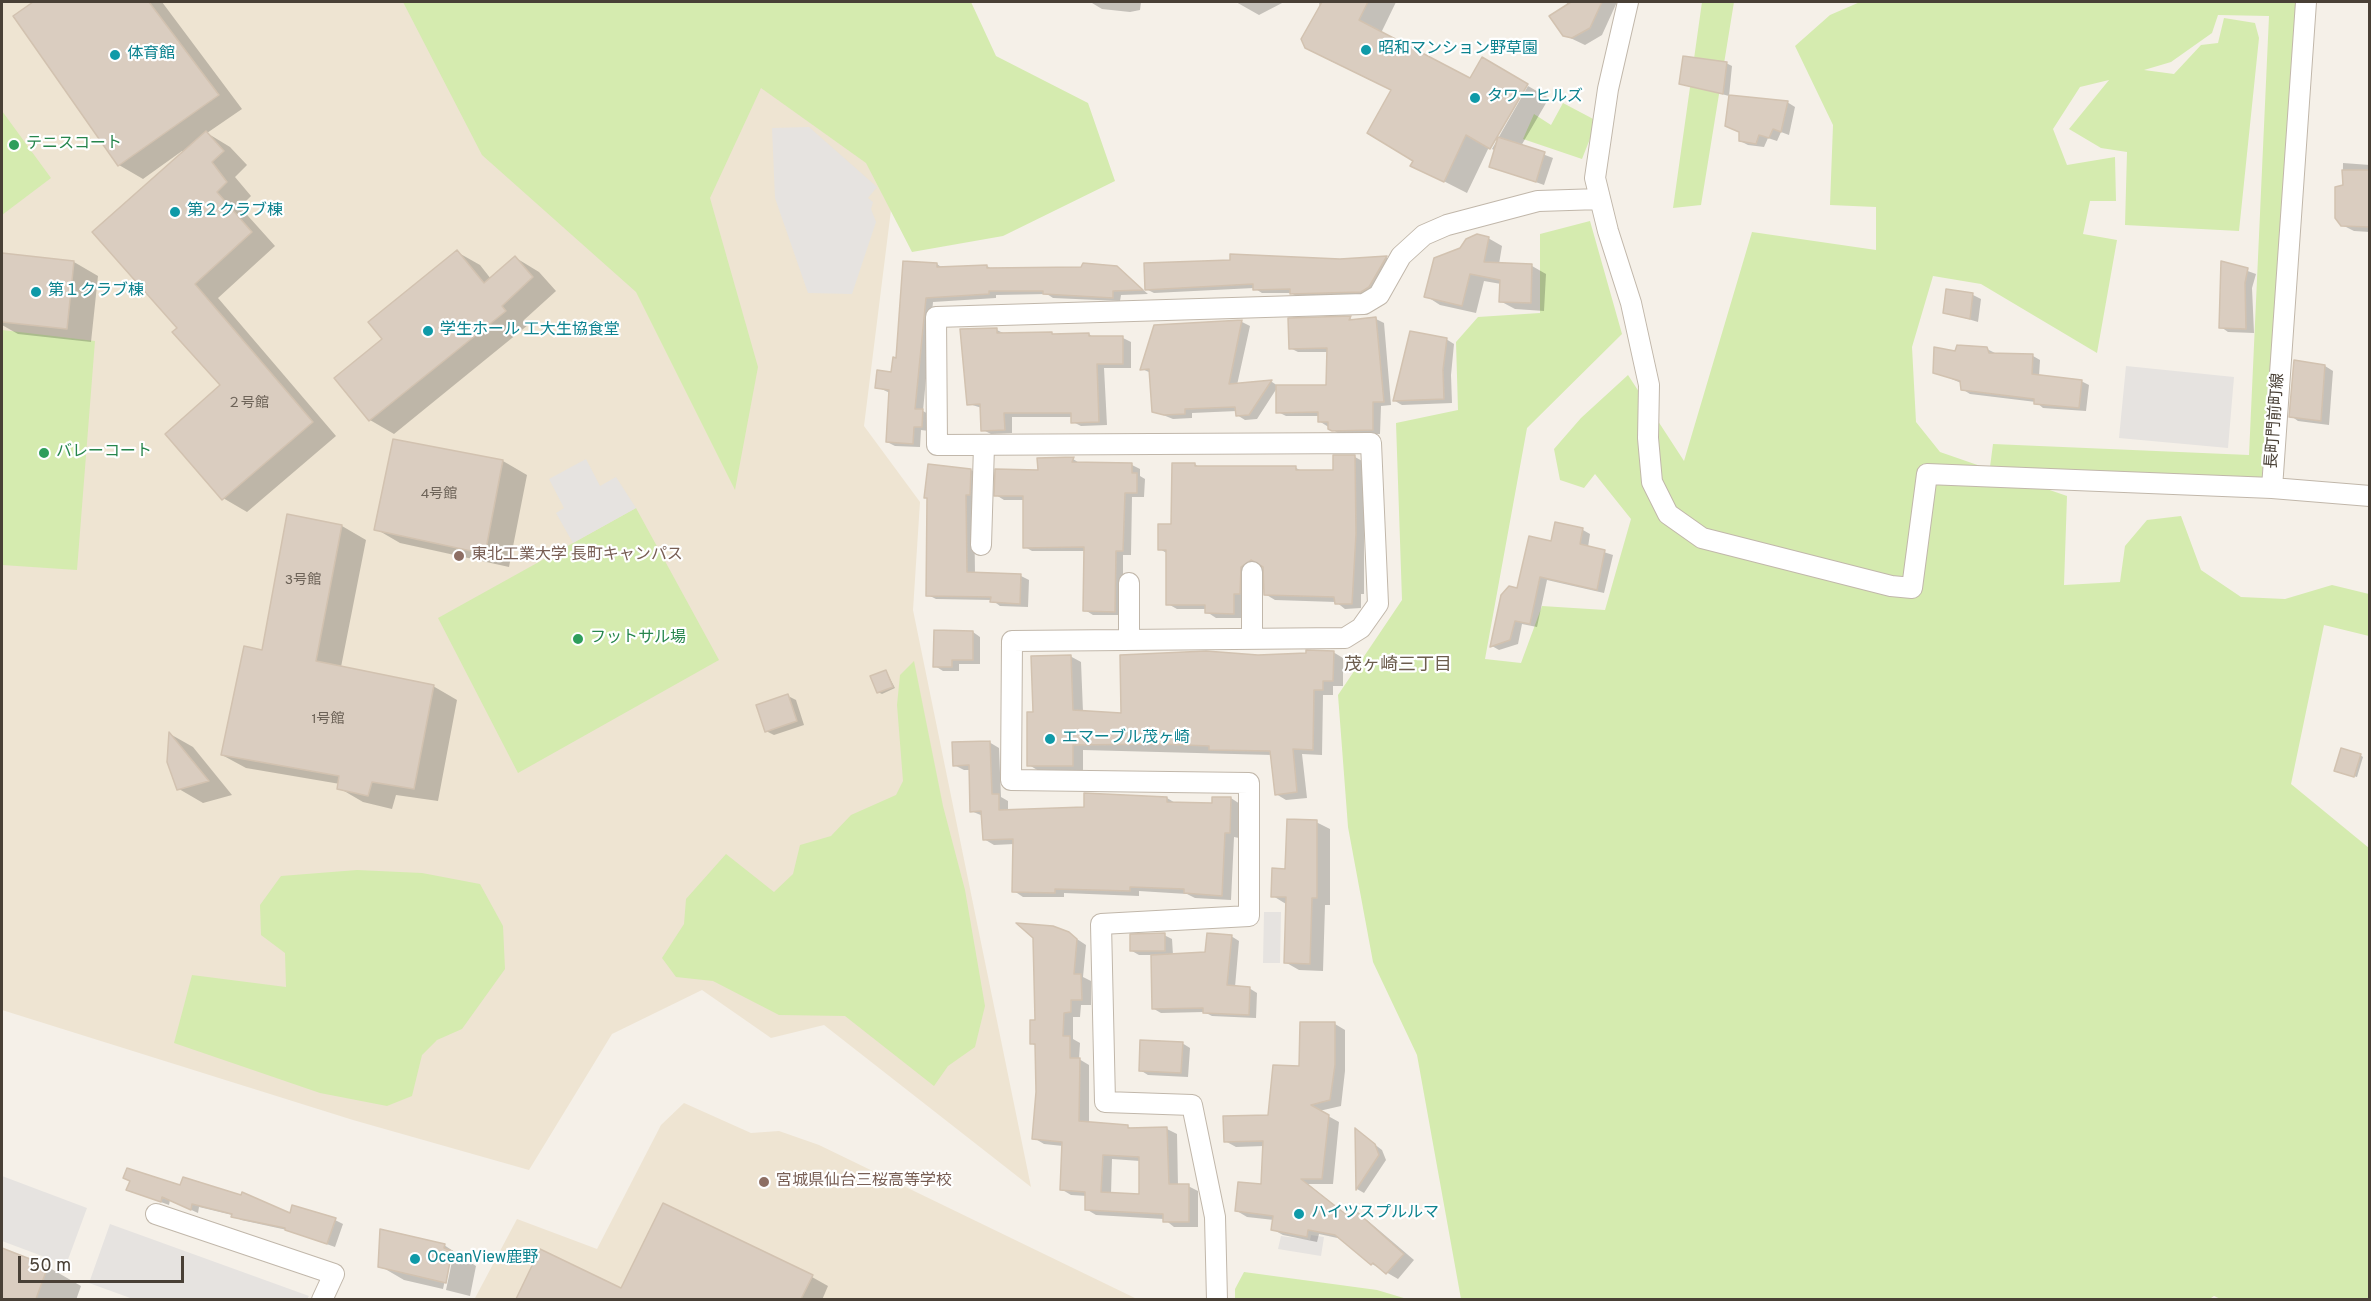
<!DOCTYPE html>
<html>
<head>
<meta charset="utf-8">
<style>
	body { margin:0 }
	#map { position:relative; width:2371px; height:1301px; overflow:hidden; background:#f5f0e8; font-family:Overpass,sans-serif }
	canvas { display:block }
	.frame { position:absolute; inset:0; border:3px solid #494036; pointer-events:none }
	.scale { position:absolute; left:18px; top:1256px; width:166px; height:27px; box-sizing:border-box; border:3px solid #494036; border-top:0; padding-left:8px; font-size:18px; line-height:21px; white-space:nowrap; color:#494036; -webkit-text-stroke:4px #fff; paint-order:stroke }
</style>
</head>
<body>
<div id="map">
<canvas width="2371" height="1301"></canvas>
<div class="frame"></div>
<div class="scale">50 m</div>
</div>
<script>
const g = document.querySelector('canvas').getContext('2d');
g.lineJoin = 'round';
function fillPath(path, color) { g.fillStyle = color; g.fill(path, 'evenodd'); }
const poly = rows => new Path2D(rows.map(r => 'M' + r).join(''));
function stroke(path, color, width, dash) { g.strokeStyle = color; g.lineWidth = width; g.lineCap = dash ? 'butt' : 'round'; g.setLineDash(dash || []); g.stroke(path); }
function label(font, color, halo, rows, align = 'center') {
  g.font = font + ' Overpass,"Noto Sans JP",sans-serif'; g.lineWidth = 4.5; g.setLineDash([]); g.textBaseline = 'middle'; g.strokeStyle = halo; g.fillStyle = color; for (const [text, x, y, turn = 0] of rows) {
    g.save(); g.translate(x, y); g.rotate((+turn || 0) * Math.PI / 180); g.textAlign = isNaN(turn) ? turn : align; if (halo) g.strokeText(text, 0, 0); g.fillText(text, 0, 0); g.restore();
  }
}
const education = poly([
	[2,2,917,2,864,426,920,502,913,610,1031,1187,824,1025,771,1038,702,990,612,1034,529,1170,353,1120,2,1010],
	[684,1103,751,1133,779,1131,819,1145,1137,1299,474,1300,517,1219,597,1249,661,1125]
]);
const green = poly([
	[403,2,971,2,996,56,1088,103,1115,181,1003,236,912,252,866,163,761,88,710,198,758,367,735,490,636,292,482,155],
	[1702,2,1734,2,1701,205,1673,208],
	[1860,2,2297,2,2262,479,1990,467,1993,444,2249,455,2269,16,2218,15,2212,33,2171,62,2144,70,2174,74,2201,45,2218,43,2224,18,2255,23,2259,38,2239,231,2125,225,2127,152,2101,148,2069,129,2109,80,2080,87,2053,129,2067,165,2115,157,2116,201,2090,201,2083,234,2117,240,2097,353,1981,284,1933,276,1912,347,1916,422,1940,452,2067,496,2064,585,2120,582,2125,546,2147,520,2181,516,2201,570,2241,597,2285,599,2332,585,2369,594,2369,636,2324,625,2291,784,2369,848,2369,1299,2223,1300,2214,1296,2208,1300,1461,1299,1417,1055,1373,962,1348,827,1338,695,1402,600,1396,423,1458,410,1456,342,1478,317,1540,313,1540,234,1590,221,1622,334,1527,428,1485,659,1521,663,1542,606,1605,610,1631,519,1595,474,1584,488,1560,480,1554,449,1581,418,1628,375,1684,461,1752,232,1876,250,1876,207,1830,205,1833,125,1795,46,1830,15],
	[1563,103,1597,121,1582,159,1523,139,1534,114,1551,125],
	[2,111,51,178,2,215],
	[2,330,95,341,77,570,2,565],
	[636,508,719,660,518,773,438,618],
	[914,661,943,806,965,890,985,1006,975,1047,948,1066,934,1086,845,1016,779,1015,713,981,676,977,662,958,684,924,686,899,726,854,774,892,793,874,800,845,831,836,851,815,896,795,903,781,897,705,900,675],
	[357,870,422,873,480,884,503,926,505,969,462,1029,437,1040,422,1055,412,1096,387,1106,320,1093,174,1043,192,975,286,987,285,953,261,935,260,905,281,876],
	[1244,1272,1377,1290,1407,1299,1235,1299,1235,1289]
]);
const parking = poly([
	[809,127,877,187,868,198,873,202,871,209,876,222,852,294,808,293,775,198,772,128],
	[2126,366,2234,377,2228,448,2119,438],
	[586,459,600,486,616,477,636,508,573,543,556,513,564,508,549,479],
	[1264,912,1281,912,1280,963,1263,963],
	[2,1176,87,1208,66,1265,2,1241],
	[110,1224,309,1296,307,1299,133,1299,89,1283],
	[1311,1235,1324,1237,1321,1256,1278,1249,1281,1236,1310,1240]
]);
const shadow = poly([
	[36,2,162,2,242,109,207,133,230,147,247,165,235,177,251,196,240,207,275,246,218,298,336,436,247,512,223,498,222,385,179,328,184,153,182,151,143,179,119,165,16,16],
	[1079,2,1141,2,1140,10,1130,12,1102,9,1092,3],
	[1236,2,1284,2,1259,15],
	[1319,2,1396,2,1381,33,1470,80,1489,147,1467,193,1412,165,1415,160,1393,91,1329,60],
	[1566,2,1617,2,1602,35,1585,45,1564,35,1568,5],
	[1726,63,1732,66,1729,96,1681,83],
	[1528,86,1549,98,1521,146,1553,158,1544,185,1491,166,1496,151,1492,149],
	[1787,102,1795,107,1789,135,1781,132,1777,141,1768,138,1764,147,1748,145,1740,141],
	[2343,163,2370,165,2370,232,2354,231,2342,225],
	[1488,238,1502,246,1499,264,1532,266,1546,274,1544,311,1515,309,1500,301,1501,284,1484,281,1476,313,1440,305,1426,296],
	[457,252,480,265,491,279,516,258,539,272,556,291,524,320,528,325,394,434,370,420,336,378,384,339],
	[2,254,74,262,98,276,91,342,18,334,2,325],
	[1387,258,1394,262,1369,296,1299,298,1291,293,1262,293,1254,288,1154,293,1146,289,1231,261],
	[2222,262,2256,274,2252,288,2254,333,2228,332,2221,327],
	[937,264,944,269,987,266,992,269,1117,267,1148,294,1121,295,1120,301,1053,298,1047,294,996,295,996,298,933,302,923,411,930,415,929,431,921,430,920,447,895,446,887,442,890,393,877,387,893,373],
	[1948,291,1973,295,1981,299,1978,322,1945,312],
	[1350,318,1355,321,1376,319,1384,323,1391,405,1381,406,1380,434,1341,435,1319,421,1319,416,1286,416,1278,412,1277,388,1257,419,1245,420,1237,415,1237,411,1192,413,1192,418,1173,419,1153,411,1151,373,1142,369,1155,327,1242,322,1250,326,1237,385,1272,382,1278,386,1328,386,1328,352,1298,352,1290,348,1290,320],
	[997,330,1005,334,1089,334,1094,338,1123,338,1131,342,1131,368,1104,368,1107,425,1081,426,1073,422,1073,417,1012,417,1012,433,991,434,983,430,982,408,969,404],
	[1446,339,1454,344,1451,375,1452,403,1402,405,1395,401],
	[1987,349,1995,353,2033,356,2040,360,2039,376,2081,381,2089,385,2086,411,2043,408,2036,402,1970,394,1962,389,1961,383,1935,372,1956,353],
	[2325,366,2333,371,2329,425,2298,421,2291,416],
	[394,441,503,461,527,475,509,567,400,543,376,529],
	[1355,457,1364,462,1364,594,1361,594,1361,608,1345,609,1336,602,1275,600,1265,594,1262,564,1250,572,1243,618,1216,618,1207,612,1207,609,1177,609,1168,604,1168,554,1160,549,1173,525,1195,464,1200,468,1296,468,1304,472,1335,471],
	[1039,459,1073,459,1081,464,1132,465,1140,469,1140,476,1145,479,1144,497,1132,497,1131,555,1123,555,1123,615,1093,615,1085,610,1086,551,1032,551,1025,547,1025,500,1004,500,996,495,1039,472],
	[971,470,979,475,974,499,975,574,1021,576,1029,580,1028,607,1000,606,992,600,936,599,928,595],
	[342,526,366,540,341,667,433,686,457,700,438,801,396,795,392,809,363,802,339,788,340,784,246,768,222,755,263,652],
	[1583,530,1590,534,1588,547,1613,555,1604,593,1547,580,1537,627,1522,624,1518,644,1499,650,1492,646,1518,589,1552,542],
	[973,632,980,637,980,664,959,664,959,671,943,671,935,666],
	[1333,652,1343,658,1343,686,1333,686,1333,695,1323,695,1322,755,1302,754,1307,798,1286,800,1276,794,1272,755,1083,750,1083,771,1039,771,1029,765,1034,714,1070,656,1081,662,1083,712,1123,715,1258,656],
	[886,671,895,688,882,694,878,692],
	[788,696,796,700,804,725,774,735,766,731],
	[170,734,193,747,232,795,203,803,179,789],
	[989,742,999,748,1001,797,1008,801,1008,811,1085,809,1167,798,1177,804,1214,804,1231,798,1240,804,1239,838,1234,837,1231,900,1195,898,1187,894,1139,891,1139,896,1064,893,1064,897,1023,897,1014,891,1014,844,994,845,984,839,983,816,971,811,971,770,964,770,954,765],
	[2360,755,2363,757,2357,777,2339,772],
	[1316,822,1330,829,1330,905,1325,905,1323,971,1299,970,1285,962,1286,904,1273,896],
	[1068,933,1086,945,1083,977,1091,981,1091,1005,1081,1005,1080,1017,1073,1017,1073,1039,1080,1043,1079,1059,1089,1065,1089,1123,1127,1126,1134,1130,1167,1129,1177,1134,1178,1186,1188,1186,1198,1191,1198,1227,1174,1227,1164,1219,1096,1215,1086,1209,1087,1196,1071,1195,1061,1189,1063,1146,1044,1144,1034,1138,1037,1092,1036,1046,1031,1043],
	[1112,1159,1140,1161,1140,1196,1111,1194],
	[1164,935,1172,939,1173,955,1206,953,1231,936,1239,941,1235,987,1249,988,1257,993,1256,1018,1212,1016,1204,1012,1161,1013,1154,1009,1153,955,1139,955,1132,951],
	[1335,1024,1345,1030,1345,1071,1341,1106,1319,1111,1339,1122,1333,1184,1308,1184,1349,1217,1357,1214,1367,1220,1414,1260,1398,1279,1372,1264,1342,1239,1319,1234,1317,1242,1283,1235,1272,1229,1274,1220,1247,1217,1237,1211,1262,1186,1264,1146,1236,1147,1225,1141,1270,1116,1301,1068],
	[1182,1043,1190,1048,1188,1077,1148,1075,1140,1070],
	[1357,1131,1382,1150,1386,1160,1364,1193,1357,1189],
	[181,1186,291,1215,335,1220,343,1224,335,1247,287,1230,241,1220,232,1215,199,1207,198,1213,170,1200,169,1205,128,1190],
	[444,1245,476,1266,470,1296,446,1290,454,1252,451,1252,443,1289,404,1280,380,1266],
	[2,1249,48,1267,81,1286,76,1300,2,1300],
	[540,1251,621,1291,812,1277,828,1286,822,1300,518,1300]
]);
const building = poly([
	[33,2,149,2,219,95,118,166,13,16,33,2],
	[1322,2,1368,2,1359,20,1470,78,1482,57,1528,84,1490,149,1466,135,1444,182,1410,166,1413,161,1367,133,1391,90,1305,48,1301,39,1322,2],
	[1571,2,1602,2,1590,28,1572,38,1563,36,1549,16,1571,2],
	[1683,56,1727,62,1723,94,1679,84,1683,56],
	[1729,95,1788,101,1781,132,1773,129,1769,138,1759,135,1756,144,1739,141,1739,132,1725,126,1729,95],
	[206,131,224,151,212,162,227,182,217,192,252,232,195,284,313,422,222,500,165,434,220,385,172,332,177,328,92,232,206,131],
	[1498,137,1545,152,1536,182,1489,167,1498,137],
	[2342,170,2370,170,2370,227,2341,226,2335,218,2335,187,2343,185,2342,170],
	[1477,234,1489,237,1484,262,1532,264,1531,303,1499,302,1500,280,1470,274,1462,306,1424,297,1434,258,1460,248,1466,239,1477,234],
	[457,250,484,283,515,256,533,277,502,306,506,311,369,421,334,378,382,339,368,322,457,250],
	[2,253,74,261,67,329,2,322,2,253],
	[1230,254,1340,259,1387,256,1369,287,1361,292,1290,294,1290,289,1253,290,1253,284,1145,290,1144,263,1230,260,1230,254],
	[903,261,937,263,937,267,987,265,987,268,1081,267,1083,263,1117,266,1143,290,1113,291,1113,298,1043,294,1043,291,989,291,989,294,926,298,915,409,923,409,922,427,914,427,913,444,886,442,889,390,875,388,877,370,891,372,893,357,896,358,903,261],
	[2221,261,2248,268,2245,283,2246,329,2219,328,2221,261],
	[1946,289,1973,293,1970,319,1943,313,1946,289],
	[1351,316,1349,320,1376,317,1384,402,1373,402,1373,430,1332,431,1328,429,1328,422,1318,422,1318,412,1276,413,1276,385,1326,385,1327,348,1289,349,1288,318,1351,316],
	[1242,320,1229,384,1272,380,1249,415,1236,416,1235,407,1185,409,1185,414,1164,415,1152,412,1149,369,1140,370,1154,325,1242,320],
	[997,328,997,333,1052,332,1052,334,1089,333,1089,336,1123,336,1123,364,1097,364,1099,422,1071,423,1071,413,1004,413,1005,430,981,431,980,404,967,405,960,329,997,328],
	[1410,331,1447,338,1443,370,1444,399,1393,401,1410,331],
	[1957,345,1987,347,1989,353,2033,354,2032,374,2082,380,2079,408,2034,404,2034,399,1961,390,1960,381,1933,373,1934,347,1955,351,1957,345],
	[2294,360,2325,365,2321,421,2289,417,2294,360],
	[393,439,503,460,485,554,374,530,393,439],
	[1333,455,1355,455,1356,534,1352,604,1335,604,1334,597,1264,595,1263,567,1251,560,1241,567,1240,594,1234,594,1234,614,1205,613,1205,605,1166,605,1166,550,1158,550,1158,524,1171,524,1172,463,1195,463,1195,466,1296,466,1296,470,1333,470,1333,455],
	[1074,457,1072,462,1132,463,1132,473,1137,473,1137,493,1125,493,1123,551,1116,551,1115,612,1083,611,1084,547,1023,548,1023,496,994,496,995,469,1038,470,1037,458,1074,457],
	[928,464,971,469,970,495,966,495,967,572,1021,574,1020,604,990,602,991,597,926,596,927,498,924,498,928,464],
	[287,514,342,525,316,661,434,685,414,789,372,782,368,796,337,789,339,776,221,755,244,646,262,650,287,514],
	[1555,522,1583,528,1580,544,1605,550,1597,590,1540,577,1530,624,1515,621,1510,640,1490,647,1501,595,1509,586,1517,588,1529,536,1551,541,1555,522],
	[934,630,973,631,973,660,952,660,952,667,933,667,934,630],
	[1306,650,1334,651,1333,681,1323,681,1323,690,1314,690,1313,750,1293,749,1297,792,1275,795,1270,751,1209,750,1209,746,1161,744,1073,745,1073,766,1027,766,1027,712,1033,712,1031,656,1071,655,1073,710,1121,713,1120,655,1206,651,1258,655,1306,653,1306,650],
	[886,670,893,687,877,693,870,676,886,670],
	[788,694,797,721,765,732,756,705,788,694],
	[169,732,209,781,177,790,167,762,169,732],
	[990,741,992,794,999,794,999,810,1084,807,1084,793,1167,797,1167,802,1212,803,1212,797,1231,797,1230,833,1225,833,1222,896,1184,893,1184,889,1130,887,1130,891,1055,889,1055,893,1012,892,1013,839,983,840,981,811,970,812,969,765,953,766,952,742,990,741],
	[2341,748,2361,754,2354,777,2334,771,2341,748],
	[1287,819,1317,820,1317,898,1312,898,1310,964,1284,963,1286,897,1271,897,1272,868,1285,869,1287,819],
	[1016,923,1053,926,1069,932,1077,939,1074,974,1081,974,1082,1000,1071,1000,1071,1012,1064,1013,1063,1036,1070,1036,1070,1058,1080,1058,1079,1121,1128,1125,1128,1128,1167,1127,1169,1184,1189,1184,1189,1222,1163,1222,1163,1214,1085,1210,1085,1192,1060,1190,1062,1142,1032,1139,1036,1092,1035,1044,1030,1044,1030,1020,1035,1020,1033,938,1016,923],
	[1103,1155,1139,1157,1139,1194,1101,1192,1103,1155],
	[1165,933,1165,951,1130,951,1130,934,1165,933],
	[1207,933,1232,935,1227,985,1250,987,1249,1015,1203,1013,1203,1008,1152,1009,1151,955,1205,952,1207,933],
	[1300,1022,1335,1022,1335,1065,1330,1100,1311,1105,1329,1115,1322,1179,1301,1179,1348,1216,1357,1212,1404,1254,1386,1274,1373,1263,1371,1265,1335,1235,1308,1230,1307,1237,1271,1230,1273,1216,1235,1211,1238,1182,1261,1184,1263,1141,1224,1142,1223,1116,1268,1115,1273,1065,1299,1066,1300,1022],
	[1140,1040,1183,1042,1181,1073,1139,1071,1140,1040],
	[1355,1128,1375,1144,1379,1155,1356,1190,1355,1128],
	[127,1168,180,1185,183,1177,241,1195,242,1192,290,1213,292,1205,336,1218,327,1244,285,1230,285,1228,231,1217,232,1214,192,1204,191,1210,162,1197,161,1202,126,1190,130,1181,123,1178,127,1168],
	[663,1203,813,1275,801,1299,516,1299,540,1249,621,1288,663,1203],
	[380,1229,445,1244,444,1248,452,1251,446,1283,378,1267,380,1229],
	[2,1248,48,1266,36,1299,2,1299,2,1248]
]);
const minor = poly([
	[1628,2,1608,89,1595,178,1608,231,1631,303,1649,385,1648,438,1652,482,1668,514,1702,538,1891,586,1912,588,1927,474,2272,488,2306,2],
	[2272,488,2370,496],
	[981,545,984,446],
	[1252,572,1252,638],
	[1129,640,1129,583],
	[156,1214,334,1274,322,1300],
	[1217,1300,1215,1217,1192,1105,1105,1102,1101,924,1249,916,1249,783,1011,780,1012,641,1345,638,1361,628,1378,604,1371,443,937,445,936,317,1364,304,1379,295,1401,256,1424,235,1447,225,1538,201,1600,199]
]);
const markers = [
	[1366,50,6,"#0f9aa8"],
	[115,55,6,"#0f9aa8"],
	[1475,98,6,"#0f9aa8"],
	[14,145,6,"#2e9e5b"],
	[175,212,6,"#0f9aa8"],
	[36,292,6,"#0f9aa8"],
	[428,331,6,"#0f9aa8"],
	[44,453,6,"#2e9e5b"],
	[459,556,6,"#8d6e63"],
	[578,639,6,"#2e9e5b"],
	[1050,739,6,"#0f9aa8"],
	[764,1182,6,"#8d6e63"],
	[1299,1214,6,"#0f9aa8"],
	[415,1259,6,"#0f9aa8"]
];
const numberNames = [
	["２号館",248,404],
	["4号館",439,495],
	["3号館",303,581],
	["1号館",328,720]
];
const cultureNames = [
	["昭和マンション野草園",1378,50],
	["体育館",127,55],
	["タワーヒルズ",1487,98],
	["第２クラブ棟",187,212],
	["第１クラブ棟",48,292],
	["学生ホール 工大生協食堂",440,331],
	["エマーブル茂ヶ崎",1062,739],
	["ハイツスプルルマ",1311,1214],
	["OceanView鹿野",427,1259]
];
const leisureNames = [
	["テニスコート",26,145],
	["バレーコート",56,453],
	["フットサル場",590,639]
];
const streetNames = [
	["長町門前町線",2276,421,-86]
];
const educationNames = [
	["東北工業大学 長町キャンパス",471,556],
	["宮城県仙台三桜高等学校",776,1182]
];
const neighbourhoodNames = [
	["茂ヶ崎三丁目",1398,666]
];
fillPath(education, '#eee4d2');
fillPath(green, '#d5ebaf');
fillPath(parking, '#e6e3e0');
fillPath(shadow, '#0003');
fillPath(building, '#dacdc0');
stroke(building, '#d2c2b0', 1.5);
stroke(minor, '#c1b7aa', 22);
stroke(minor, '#fff', 20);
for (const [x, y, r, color] of markers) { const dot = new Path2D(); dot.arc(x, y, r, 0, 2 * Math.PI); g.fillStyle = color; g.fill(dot); stroke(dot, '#fff', 2); }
label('14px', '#6d6358', null, numberNames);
label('16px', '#0d838f', '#fff', cultureNames, 'left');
label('16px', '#27864d', '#fff', leisureNames, 'left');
label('16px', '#494036', '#fff', streetNames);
label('16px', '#785e54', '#fff', educationNames, 'left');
label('18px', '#6c5d4d', '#fff', neighbourhoodNames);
</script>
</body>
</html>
